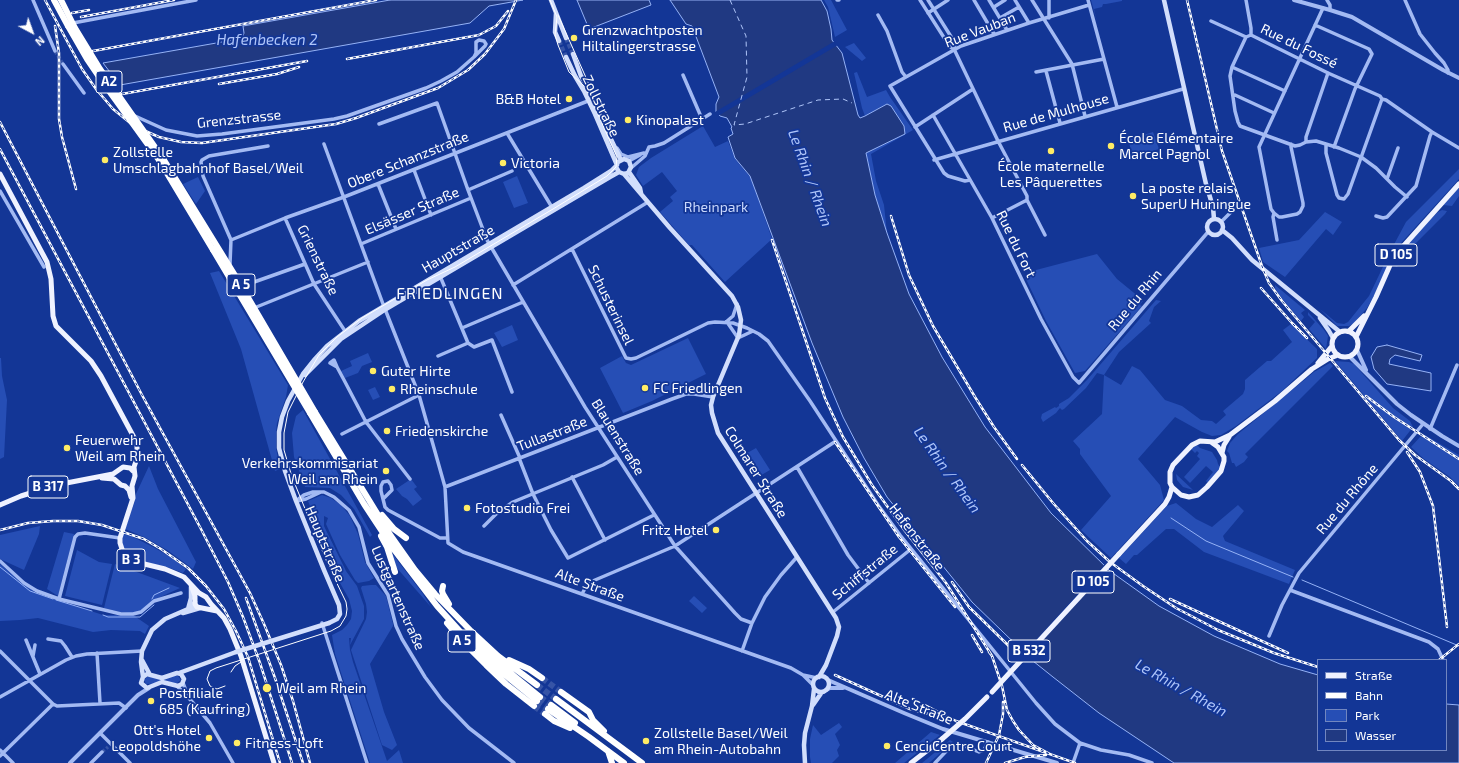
<!DOCTYPE html>
<html>
<head>
<meta charset="utf-8">
<style>
	body { margin:0 }
	#map { position:relative; width:1459px; height:763px; overflow:hidden; background:#133696; font-family:"Exo 2",sans-serif }
	canvas { display:block }
	.legend { position:absolute; left:1317px; top:659px; width:130px; height:92px; box-sizing:border-box; background:#133696; border:1px solid #7186c0; margin:0; padding:5px 7px; list-style:none; font-size:12px; color:#fff }
	.legend li { display:flex; align-items:center; gap:8px; height:20px }
	.legend b { width:20px; border:1px solid #7186c0 }
	.north { position:absolute; left:12px; top:12px; width:40px; height:40px; -webkit-text-stroke:3px #133696; paint-order:stroke; rotate:139deg; font-size:11px; font-weight:700; line-height:16px; text-align:center; color:#fff }
	.north::after { content:''; display:block; margin:auto; width:14px; height:18px; background:#fff; clip-path:polygon(50% 0,100% 100%,50% 72%,0 100%) }
</style>
</head>
<body>
<div id="map">
<canvas width="1459" height="763"></canvas>
<ul class="legend">
<li><b style="height:5px;background:#eff2ff"></b>Straße</li>
<li><b style="height:5px;background:#fff"></b>Bahn</li>
<li><b style="height:11px;background:#264eb5"></b>Park</li>
<li><b style="height:11px;background:#203982"></b>Wasser</li>
</ul>
<div class="north">N</div>
</div>
<script>
const g = document.querySelector('canvas').getContext('2d');
g.lineJoin = 'round';
function fillPath(path, color) { g.fillStyle = color; g.fill(path, 'evenodd'); }
const poly = rows => new Path2D(rows.map(r => 'M' + r).join(''));
function stroke(path, color, width, dash) { g.strokeStyle = color; g.lineWidth = width; g.lineCap = dash ? 'butt' : 'round'; g.setLineDash(dash || []); g.stroke(path); }
function label(font, color, halo, rows, align = 'center') {
  g.font = font + ' "Exo 2",sans-serif'; g.lineWidth = 3.5; g.setLineDash([]); g.textBaseline = 'middle'; g.strokeStyle = halo; g.fillStyle = color; for (const [text, x, y, turn = 0] of rows) {
    g.save(); g.translate(x, y); g.rotate((+turn || 0) * Math.PI / 180); g.textAlign = isNaN(turn) ? turn : align; if (halo) g.strokeText(text, 0, 0); g.fillText(text, 0, 0); g.restore();
  }
}
const green = poly([
	[824,0,831,0,847,30,835,37,828,7],
	[1091,0,1122,0,1122,1,1106,4,1103,4,1102,7,1094,9,1097,22],
	[854,43,866,58,862,61,845,47],
	[857,72,867,97,886,90,890,97,913,130,871,154,876,181,884,205,887,233,875,195,866,153,905,134,887,104,865,116,862,108,854,73],
	[703,126,715,147,728,141,735,159,751,178,772,239,725,282,692,245,689,245,660,212,673,201,670,197,677,191,662,172,643,186,636,175,639,167,651,158],
	[1153,132,1159,149,1133,157,1128,140],
	[1459,169,1459,179,1402,242,1394,253,1373,298,1367,308,1354,323,1349,326,1337,326,1320,309,1337,323,1344,324,1348,322,1369,296,1391,250,1406,222],
	[517,176,528,203,514,208,503,182],
	[198,177,205,191,196,204,183,184],
	[1459,188,1459,196,1452,206,1443,205],
	[1442,210,1447,211,1445,214,1407,252,1397,267,1394,266,1396,260,1402,250,1422,227,1438,212],
	[1325,212,1342,222,1333,235,1326,229,1285,277,1263,262,1259,248,1299,240],
	[1097,254,1117,279,1139,297,1143,301,1140,305,1142,306,1085,371,1075,373,1046,321,1025,277,1031,275,1036,270],
	[219,271,288,385,286,397,277,423,276,433,276,448,280,469,275,471,241,349,210,273],
	[1275,285,1305,310,1301,313,1304,317,1301,321,1279,295,1275,288],
	[1156,300,1161,301,1154,307,1149,321,1151,323,1119,352,1104,375,1121,385,1132,366,1140,370,1165,400,1182,406,1201,420,1212,421,1216,424,1226,415,1223,411,1243,394,1245,389,1245,380,1267,361,1271,361,1292,342,1283,330,1291,324,1317,349,1317,358,1282,391,1236,426,1221,435,1212,436,1202,432,1175,417,1138,459,1160,485,1164,500,1111,558,1081,530,1111,496,1080,454,1080,449,1073,441,1102,414,1104,375,1097,373,1086,388,1064,409,1062,410,1060,408,1056,413,1043,422,1041,418,1042,414,1055,407,1056,408,1059,406,1059,404,1069,398,1087,380],
	[1308,312,1324,330,1328,336,1326,349,1309,329,1315,322,1308,315],
	[512,325,518,340,502,347,494,333],
	[688,338,706,374,652,401,623,413,600,368,622,356,626,363,631,365],
	[368,353,372,362,362,366,358,373,345,378,341,371,352,366,350,361],
	[0,358,1,358,2,376,7,400,4,457,0,459],
	[1335,361,1349,362,1354,364,1393,408,1410,421,1413,427,1402,441],
	[1330,363,1333,366,1245,454,1248,457,1244,462,1236,467,1234,463,1232,463,1229,453,1227,451,1230,443,1238,434,1314,372],
	[375,387,380,397,373,400,368,390],
	[303,410,372,535,370,537,354,509,341,495,330,488,305,487,294,457,292,433,296,416],
	[1425,435,1459,455,1459,486,1450,477,1424,459,1411,447,1420,437],
	[1196,444,1200,448,1212,452,1217,460,1218,464,1221,468,1209,484,1206,481,1213,472,1206,466,1190,483,1184,477,1200,459,1197,456,1199,453,1197,451,1195,453,1191,449],
	[756,448,770,470,758,477,754,475,742,456],
	[149,466,158,489,196,562,193,569,167,550,144,537,125,529,135,501,135,496],
	[1176,474,1193,490,1183,487,1177,480],
	[411,479,417,487,414,489,422,499,413,506,407,499,402,496,396,489],
	[322,495,331,498,341,505,350,516,358,534,365,562,374,578,369,581,358,583,355,580,340,555,326,524,328,518,324,516,324,526,346,571,357,586,364,606,364,619,350,645,351,638,349,638,350,650,353,662,387,761,399,750,403,763,370,763,335,654,332,635,342,630,347,625,351,619,352,611,349,599,335,574,310,512,312,511,308,501],
	[1176,503,1196,519,1212,527,1238,505,1244,511,1223,536,1225,541,1295,570,1289,584,1204,552,1174,529,1166,529,1137,555,1134,555,1126,564,1119,558,1167,506],
	[40,526,39,534,24,570,0,559,0,535],
	[64,532,74,534,58,596,47,589],
	[123,534,131,536,153,547,174,559,186,569,183,573,167,567,139,561,131,557,124,549,122,543],
	[77,550,99,562,112,564,102,605,65,596],
	[391,552,423,594,431,607,396,567],
	[0,564,22,583,36,593,103,615,133,615,149,626,145,634,140,631,111,630,93,632,38,618,20,620,0,621],
	[115,564,180,588,154,600,138,614,120,612,104,608],
	[371,585,376,585,386,596,393,624,393,626,370,664,384,712,397,745,392,750,382,745,351,650,366,619,367,612,366,604,361,588,362,586],
	[694,596,707,608,702,613,689,601],
	[176,676,178,676,181,680,177,683,146,684,144,680,147,677],
	[839,723,842,727,835,734,840,745,837,750,839,756,832,763,811,763,810,757,810,739,813,725,821,735],
	[931,732,940,735,904,763,895,763],
	[950,740,953,742,929,763,922,763]
]);
const water = poly([
	[390,0,523,0,489,6,470,23,120,85,103,63,239,39,243,36,244,33,243,26,390,0],
	[577,0,649,0,651,5,589,29,577,0],
	[670,0,821,0,827,11,831,29,832,40,842,53,858,115,860,118,865,116,887,104,891,106,904,126,905,134,866,153,875,195,887,233,909,294,942,357,985,427,1051,513,1110,571,1159,606,1214,636,1280,664,1318,675,1318,750,1446,750,1446,704,1459,705,1459,763,1174,763,1099,713,1053,677,1033,661,972,602,887,497,864,458,843,417,812,343,750,176,735,158,728,137,733,134,731,128,732,127,727,118,720,116,716,112,716,104,719,97,692,26,686,24,670,0],
	[1387,345,1422,355,1420,361,1395,355,1390,359,1389,364,1431,373,1431,391,1387,384,1374,369,1371,357,1377,347,1387,345]
]);
const pier = poly([
	[835,41,838,45,718,116,715,112],
	[1105,564,1109,568,1027,658,1023,654]
]);
const stream = poly([
	[1171,518,1206,541,1293,577],
	[0,567,30,591,53,599],
	[1302,580,1459,646],
	[152,599,154,595,169,588],
	[56,600,92,611],
	[103,615,108,617,140,617,154,605]
]);
const ferry = poly([
	[730,0,746,36,747,77,734,125,745,124,818,100,843,99,852,103]
]);
const minorTunnel = poly([
	[55,51,63,64],
	[102,752,108,747]
]);
const secondaryTunnel = poly([
	[566,38,573,54],
	[559,41,566,57]
]);
const motorwayTunnel = poly([
	[542,678,561,692],
	[537,685,556,699],
	[540,697,551,705],
	[537,701,548,709],
	[534,706,545,714]
]);
const minor = poly([
	[33,0,55,51],
	[837,0,839,0],
	[920,0,950,47,954,49,998,141,1027,196,1027,200,1045,235],
	[928,0,955,43,954,49],
	[974,0,994,34],
	[989,0,1007,30],
	[1015,0,1029,23],
	[1032,0,1072,64,1085,116],
	[1049,0,1049,18],
	[1088,0,1117,107],
	[1246,0,1251,28,1251,35],
	[1327,0,1330,5,1330,10],
	[1405,0,1420,34,1435,53,1444,63,1448,70,1448,73],
	[994,7,1005,0],
	[928,13,948,0],
	[878,15,887,31,902,72,906,77],
	[1000,18,1019,7],
	[1211,21,1246,37,1251,35,1328,73,1380,96,1382,99,1386,100,1432,132,1459,148],
	[73,23,196,0],
	[1315,25,1369,49,1372,54,1355,89,1334,147],
	[1246,37,1232,67,1230,76,1235,111,1238,122,1240,126,1295,146,1300,145,1306,142,1316,141,1339,148,1361,157,1376,168,1395,187,1407,197],
	[63,64,84,93],
	[1232,67,1285,91],
	[1046,71,1060,123],
	[1036,72,1104,59],
	[683,75,702,119],
	[1233,96,1235,95,1274,113],
	[933,115,992,218,1041,319,1073,377,1079,383,1208,232],
	[135,116,166,130,197,136,222,134,334,119,347,116,426,88,441,81,457,72,474,57,485,46,486,44,484,41,479,40,476,42,476,53,474,57],
	[379,124,437,103,468,190,487,240,585,407,675,546,735,613,741,619,752,623],
	[915,127,973,89],
	[507,133,553,209],
	[1306,142,1306,137,1328,73],
	[324,144,383,304,419,395,445,487,448,543,463,552,791,668,803,675,817,678],
	[1326,145,1326,153,1337,195,1339,198,1344,199,1348,194,1382,99],
	[617,148,621,154,628,157,644,153],
	[934,160,1183,89],
	[629,161,640,155],
	[631,168,645,156,649,147,655,146,664,143,710,114],
	[414,170,431,215],
	[1387,179,1398,148],
	[970,180,965,181,948,176,944,173,890,86,961,46,1029,23,1089,5],
	[378,184,396,229],
	[468,190,512,171],
	[0,191,44,267],
	[1274,213,1279,217,1282,217,1297,214,1300,212,1303,206,1303,203,1291,147,1291,144],
	[1376,216,1383,218,1387,217,1416,186,1430,136,1432,132],
	[285,218,314,284,345,331],
	[992,218,1027,200],
	[1221,222,1235,208],
	[231,240,285,218,344,197,593,99],
	[1277,240,1273,217,1274,213,1271,209,1259,147,1323,8],
	[361,244,471,198],
	[572,249,626,358,631,359,636,358,708,323,715,322,733,323,747,328,759,334,768,341,810,401,878,505,900,535,1036,703,1055,724,1080,743,1101,750,1129,755,1152,763],
	[230,264,231,240,203,176,201,162,202,160,209,156,268,146],
	[440,276,468,343,474,347,492,340,512,392],
	[513,285,648,202],
	[240,287,305,264],
	[254,308,368,262],
	[726,322,733,316,737,304],
	[727,322,738,338,753,331],
	[462,328,523,302],
	[438,356,468,343],
	[337,367,330,363,334,360,337,367,344,380,366,422,410,479],
	[501,415,520,458],
	[1430,429,1457,365],
	[342,434,419,395],
	[519,458,533,494,551,530,568,558,654,515],
	[797,467,848,555,869,583],
	[572,477,605,540],
	[445,487,672,399,686,394,694,394,713,397],
	[383,499,392,490,391,485,388,481,383,482,381,486,381,491,385,507,388,510,440,538,447,538],
	[296,501,304,495,313,492,324,492,334,497,349,510,359,527,368,563,388,595,396,626,402,639,425,677,442,700,469,728,514,763],
	[297,501,306,499,321,492],
	[484,526,496,514,513,502,603,465,617,457],
	[0,561,24,583,37,591,59,599,75,537,78,534,85,533,120,538],
	[1290,590,1429,642,1438,649,1443,660],
	[582,594,588,583,675,546,836,441],
	[59,599,121,614,133,614,141,612,154,601,181,593],
	[833,612,911,549],
	[322,623,367,763],
	[1269,636,1282,605,1299,573,1423,424],
	[48,639,61,641,65,646,72,657],
	[26,640,40,674],
	[0,651,53,704,57,706,119,703,126,708],
	[742,651,752,623,765,597,781,575,797,557],
	[97,653,100,703],
	[33,656,35,645],
	[803,675,813,685],
	[183,683,188,696],
	[177,686,188,697,210,723,233,763],
	[0,697,66,660,76,656,87,654,142,651],
	[100,733,130,763],
	[0,750,13,763],
	[0,756,53,704],
	[91,763,102,752],
	[935,763,952,745,962,745,979,752,984,750,988,742],
	[1073,763,1080,743]
]);
const tertiary = poly([
	[1294,0,1330,10,1352,17,1443,70,1459,78],
	[1357,350,1366,370],
	[1349,356,1397,404,1411,415,1442,436,1459,446],
	[828,680,904,713,943,729,1057,763],
	[826,690,830,688,843,688],
	[70,763,138,695,149,688]
]);
const secondary = poly([
	[551,0,566,38],
	[1164,0,1206,184,1213,207,1214,219],
	[556,13,555,32,559,41],
	[573,54,581,76,588,87,607,131,621,160],
	[566,57,575,76,584,91,595,114,617,165],
	[629,172,640,188,641,193],
	[624,174,670,228,732,296,738,307,741,320,739,335,713,397,711,405,712,413,718,433,836,618,839,627,837,636,826,665,819,677],
	'1207 227a8 8 0 1 1 16 0a8 8 0 1 1-16 0Z',
	[1222,230,1232,238,1252,260,1340,332],
	[1320,318,1329,331,1333,338],
	[305,375,341,339,386,309,610,177,619,172,624,174,628,173,631,167,629,161,624,159,618,162,616,167,619,172],
	[188,609,191,598,191,587],
	[183,613,200,608],
	[329,623,337,619,340,614,339,605,324,570,296,501,285,471,279,448,279,432,282,417,288,401,303,374,315,359,327,346,359,321,584,188,611,171,616,166],
	[142,660,149,673],
	[177,673,181,674,184,679,182,684,178,686,162,682,147,688,141,683,143,677,147,674,162,678,177,673],
	[179,673,236,652],
	'813 684a8 8 0 1 1 16 0a8 8 0 1 1-16 0Z',
	[143,677,141,662,142,651,152,630,165,619,188,609,192,607,195,602],
	[813,705,822,692],
	[805,763,804,745,805,733,812,706,814,689]
]);
const primary = poly([
	[0,174,47,262,51,279,53,316,56,326,91,361,101,376,137,443,137,458,134,467,135,476,132,486,133,498,120,538,120,543,123,552,128,558,136,562,165,569,184,577,199,593,206,597,211,604,224,618,230,629,241,656,274,763],
	'1332 344a13 13 0 1 1 26 0a13 13 0 1 1-26 0Z',
	[1349,331,1364,316],
	[1356,337,1376,297,1391,263,1399,251,1459,184],
	[1318,363,1332,346],
	[1211,442,1218,447,1224,457,1224,461,1221,471,1207,487,1198,495,1189,497,1181,495,1172,487,1170,483,1170,472,1173,465,1192,445,1200,441,1215,442,1230,435,1275,401,1312,369,1328,359,1338,355],
	[1222,453,1224,445,1229,437],
	[102,478,114,479,121,485,125,486,129,490,131,497],
	[0,505,21,496,56,485,113,474,123,467,130,468,133,471],
	[1119,554,1165,504,1169,497,1172,487],
	[191,585,195,596,195,604,197,607,217,611],
	[911,763,942,739]
]);
const motorway = poly([
	[54,0,68,26],
	[159,160,213,250],
	[315,412,391,536,415,570,435,594,471,631,498,656,537,685],
	[310,413,364,504,395,551,437,606,466,638,490,662,510,679,537,701],
	[382,515,394,529,406,538],
	[381,536,387,547,395,572],
	[443,586,442,591,443,594,449,604],
	[447,623,463,642,486,665,506,684,534,706],
	[468,635,513,675,540,697],
	[509,660,529,669,542,678],
	[561,692,589,712,593,720,604,731],
	[556,699,642,763],
	[551,705,575,723],
	[548,709,589,737,624,763],
	[545,714,554,721,570,728],
	[608,751,612,763]
]);
const tram = poly([
	[558,15,592,91],
	[231,672,235,666,241,662],
	[225,686,217,689,210,686,207,679,210,671,216,668,331,631,340,626,346,616,347,609,346,602,329,567,292,477,284,450,284,433,288,412,303,382,319,355,337,337,362,318,427,280,455,267,553,209,607,176,616,167,617,157,593,103,584,86,569,72,558,45,555,35,557,17,550,0]
]);
const rail = poly([
	[45,0,82,69,96,89,113,109,134,126,159,137,181,142,202,143,336,124,356,118,438,88,468,70,485,54,504,29,516,0],
	[1187,0,1222,151,1263,269,1269,283,1282,301,1399,440,1415,455,1451,481,1459,489],
	[72,13,89,10],
	[81,17,174,0],
	[55,26,59,53,59,119,62,137,76,189],
	[93,51,376,0],
	[347,59,479,35,496,26,508,11],
	[219,84,277,74,299,67],
	[122,94,307,61],
	[0,122,142,395,250,593,264,624,281,665,293,701,310,763],
	[0,149,201,529,228,582,243,617,260,663,292,763],
	[891,216,909,275,933,326,975,397,994,427,1017,459],
	[772,240,825,398,843,437,872,485,905,531,946,583,992,656],
	[1261,288,1292,323,1307,338],
	[1366,396,1394,417,1459,459],
	[835,442,899,537,955,607],
	[1407,452,1420,472,1433,506,1447,627],
	[1022,465,1053,503,1087,541,1110,562,1143,586,1176,608,1218,630,1274,653,1318,667],
	[0,530,28,523,53,521,78,521,102,525,144,539,161,549,188,568,206,586,224,609,236,631,248,657,280,763],
	[952,582,969,607,1015,652],
	[246,598,275,678,303,763],
	[1170,599,1288,653],
	[972,635,982,652],
	[989,652,992,656,1002,686,1007,710,1013,721,1019,730,1033,745,1050,754],
	[1439,660,1459,644],
	[835,675,910,709,944,718],
	[913,699,956,721,1075,763],
	[986,763,999,735,1003,714,1003,702],
	[1005,763,1025,757,1046,755]
]);
const secondaryBridge = poly([
	[236,652,329,623]
]);
const primaryBridge = poly([
	[992,692,1119,554],
	[942,739,965,719,987,697]
]);
const motorwayBridge = poly([
	[61,0,75,28,100,69,164,160,236,277,315,412],
	[68,26,87,59,104,84,159,160],
	[213,250,310,413]
]);
const markers = [
	[574,38,4,"#ffec65"],
	[569,99,4,"#ffec65"],
	[628,120,4,"#ffec65"],
	[1111,146,4,"#ffec65"],
	[1051,151,4,"#ffec65"],
	[105,160,4,"#ffec65"],
	[503,163,4,"#ffec65"],
	[1133,196,4,"#ffec65"],
	[373,371,4,"#ffec65"],
	[645,388,4,"#ffec65"],
	[392,389,4,"#ffec65"],
	[387,431,4,"#ffec65"],
	[67,448,4,"#ffec65"],
	[386,471,4,"#ffec65"],
	[467,508,4,"#ffec65"],
	[716,530,4,"#ffec65"],
	[267,688,5,"#ffec65"],
	[151,701,4,"#ffec65"],
	[209,738,4,"#ffec65"],
	[646,741,4,"#ffec65"],
	[237,743,4,"#ffec65"],
	[887,746,4,"#ffec65"]
];
const shields = [
	[109,82,26],
	[1396,255,42],
	[241,285,28],
	[48,487,40],
	[131,560,28],
	[1093,582,42],
	[462,641,28],
	[1029,651,42]
];
const shieldNames = [
	["A2",109,82],
	["D 105",1396,255],
	["A 5",241,285],
	["B 317",48,487],
	["B 3",131,560],
	["D 105",1093,582],
	["A 5",462,641],
	["B 532",1029,651]
];
const poiNames = [
	["Grenzwachtposten",582,30],
	["Hiltalingerstrasse",582,46],
	["B&B Hotel",561,99,"right"],
	["Kinopalast",636,120],
	["École Elémentaire",1119,138],
	["Marcel Pagnol",1119,154],
	["Zollstelle",113,152],
	["Umschlagbahnhof Basel/Weil",113,168],
	["Victoria",511,163],
	["École maternelle",1051,166,"center"],
	["Les Pâquerettes",1051,182,"center"],
	["La poste relais",1141,188],
	["SuperU Huningue",1141,204],
	["Guter Hirte",381,371],
	["FC Friedlingen",653,388],
	["Rheinschule",400,389],
	["Friedenskirche",395,431],
	["Feuerwehr",75,440],
	["Weil am Rhein",75,456],
	["Verkehrskommisariat",378,463,"right"],
	["Weil am Rhein",378,479,"right"],
	["Fotostudio Frei",475,508],
	["Fritz Hotel",708,530,"right"],
	["Weil am Rhein",276,688],
	["Postfiliale",159,693],
	["685 (Kaufring)",159,709],
	["Ott's Hotel",201,730,"right"],
	["Leopoldshöhe",201,746,"right"],
	["Zollstelle Basel/Weil",654,733],
	["am Rhein-Autobahn",654,749],
	["Fitness-Loft",245,743],
	["Cenci Centre Court",895,746]
];
const streetNames = [
	["Rue Vauban",980,30,-21],
	["Rue du Fossé",1299,46,26],
	["Zollstraße",601,106,64],
	["Rue de Mulhouse",1056,113,-16],
	["Grenzstrasse",239,119,-6],
	["Obere Schanzstraße",408,160,-22],
	["Elsässer Straße",412,211,-23],
	["Rue du Fort",1016,244,64],
	["Hauptstraße",458,249,-30],
	["Grienstraße",318,260,64],
	["Rue du Rhin",1135,300,-50],
	["Schusterinsel",611,305,64],
	["Tullastraße",552,434,-21],
	["Blauenstraße",618,437,58],
	["Colmarer Straße",756,472,58],
	["Rue du Rhône",1347,499,-50],
	["Hafenstraße",917,537,52],
	["Hauptstraße",325,544,67],
	["Schiffstraße",865,572,-39],
	["Alte Straße",590,585,20],
	["Lustgartenstraße",398,598,66],
	["Alte Straße",919,707,22]
];
const parkNames = [
	["Rheinpark",716,207]
];
const waterNames = [
	["Hafenbecken 2",267,40],
	["Le Rhin / Rhein",810,178,70],
	["Le Rhin / Rhein",947,470,54],
	["Le Rhin / Rhein",1181,688,29]
];
const quarterNames = [
	["FRIEDLINGEN",450,294]
];
fillPath(green, '#264eb5');
fillPath(water, '#203982');
stroke(water, '#95b2f6', 1);
fillPath(pier, '#133696');
stroke(stream, '#95b2f6', 1);
stroke(ferry, '#afc5f9', 1, [5, 4]);
stroke(minorTunnel, '#3654a6', 3.5, [3.5, 2]);
stroke(secondaryTunnel, '#3654a6', 4.5, [4.5, 2]);
stroke(motorwayTunnel, '#3654a6', 6, [6, 3]);
stroke(minor, '#a3baf3', 3.5);
stroke(tertiary, '#a3baf3', 4);
stroke(secondary, '#d2defc', 4.5);
stroke(primary, '#eff2ff', 5);
stroke(motorway, '#fff', 6);
stroke(tram, '#fff', 1);
stroke(rail, '#fff', 2.5);
stroke(rail, '#133696', 1, [3]);
stroke(secondaryBridge, '#d2defc', 4.5);
stroke(primaryBridge, '#eff2ff', 5);
stroke(motorwayBridge, '#fff', 6);
for (const [x, y, r, color] of markers) { const dot = new Path2D(); dot.arc(x, y, r, 0, 2 * Math.PI); g.fillStyle = color; g.fill(dot); stroke(dot, '#133696', 1.5); }
for (const [x, y, w] of shields) { const box = new Path2D(); box.roundRect(x - w / 2, y - 11, w, 22, 3); g.fillStyle = '#133696'; g.fill(box); stroke(box, '#fff', 1); }
label('bold 13px', '#fff', null, shieldNames);
label('14px', '#fff', '#133696', poiNames, 'left');
label('14px', '#fff', '#133696', streetNames);
label('14px', '#cbd9fd', '#133696', parkNames);
label('italic 15px', '#afc5f9', '#133696', waterNames);
g.letterSpacing = '1px';
label('16px', '#fff', '#133696', quarterNames);
g.letterSpacing = '0px';
</script>
</body>
</html>
